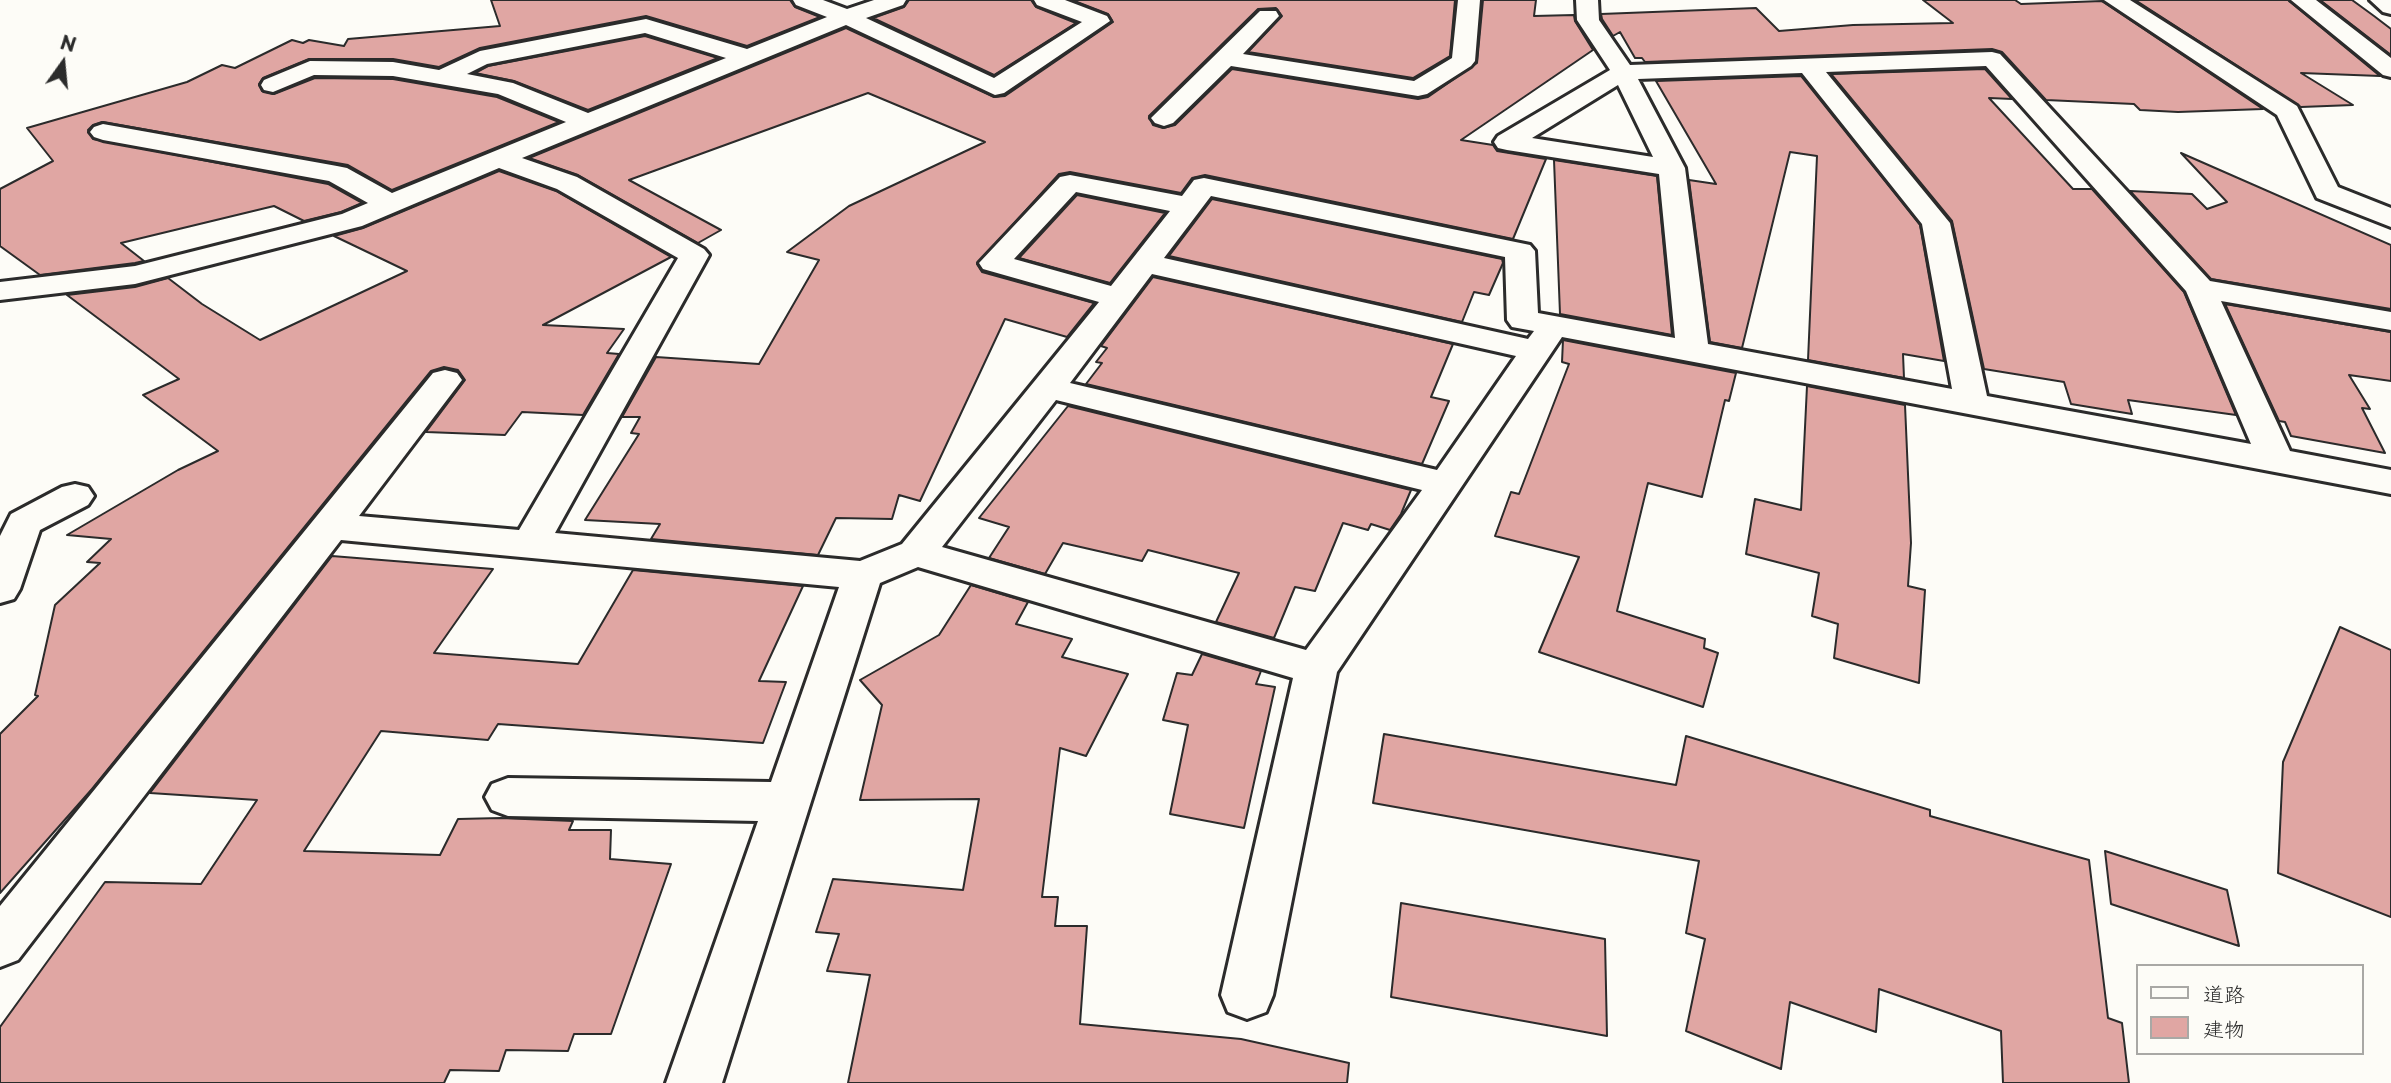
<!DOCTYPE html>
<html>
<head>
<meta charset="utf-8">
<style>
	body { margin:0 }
	#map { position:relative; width:2391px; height:1083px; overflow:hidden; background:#fdfcf7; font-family:"Playpen Sans","Klee One",sans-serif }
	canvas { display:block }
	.legend { position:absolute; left:2136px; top:964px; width:228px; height:91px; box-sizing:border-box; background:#fdfcf7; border:2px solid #a9a8a5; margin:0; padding:9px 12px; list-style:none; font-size:21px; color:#2b2b2b }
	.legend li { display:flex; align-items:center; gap:14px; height:35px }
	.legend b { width:35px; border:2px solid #a9a8a5 }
	.north { position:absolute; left:28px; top:28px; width:70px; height:70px; -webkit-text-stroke:5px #fdfcf7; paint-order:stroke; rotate:15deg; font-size:19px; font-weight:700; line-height:28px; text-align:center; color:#2b2b2b }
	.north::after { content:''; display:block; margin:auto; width:24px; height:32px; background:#2b2b2b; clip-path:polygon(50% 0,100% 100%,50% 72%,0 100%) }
</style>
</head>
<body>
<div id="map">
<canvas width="2391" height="1083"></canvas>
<ul class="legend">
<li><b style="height:9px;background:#fdfcf7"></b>道路</li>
<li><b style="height:19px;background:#e0a6a3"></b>建物</li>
</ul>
<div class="north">N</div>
</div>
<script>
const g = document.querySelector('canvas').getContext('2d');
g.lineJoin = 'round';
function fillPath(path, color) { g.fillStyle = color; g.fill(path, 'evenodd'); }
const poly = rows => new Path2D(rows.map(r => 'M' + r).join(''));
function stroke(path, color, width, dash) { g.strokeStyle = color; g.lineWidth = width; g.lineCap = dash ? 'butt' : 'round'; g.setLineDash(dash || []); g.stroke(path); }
const building = poly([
	[491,0,790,0,795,7,820,17,747,46,646,16,480,48,439,67,393,59,309,59,263,78,259,84,262,91,274,94,315,78,393,79,497,97,559,122,392,190,348,165,102,122,93,125,88,130,93,139,328,184,362,203,341,212,304,221,274,206,121,243,144,261,135,263,40,275,0,246,0,189,53,161,27,128,187,82,222,65,235,68,292,40,303,43,309,40,344,46,348,39,500,26,491,0],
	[909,0,1031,0,1036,7,1076,23,994,75,873,18,904,7,909,0],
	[1072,0,1455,0,1450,56,1413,78,1248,52,1282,16,1276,8,1258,9,1149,116,1153,125,1163,128,1175,125,1232,69,1418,99,1428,97,1477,63,1483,0,1536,0,1534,16,1574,15,1575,21,1593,50,1461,140,1493,145,1497,151,1546,159,1513,239,1205,175,1192,178,1181,193,1070,172,1059,174,977,264,982,272,1094,303,1067,337,1005,319,920,501,899,495,892,519,836,518,818,555,651,539,660,524,585,520,639,434,631,433,640,417,622,417,656,357,759,364,819,260,787,252,849,206,985,142,868,93,629,180,721,230,698,243,578,175,529,158,846,28,994,97,1005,96,1113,22,1108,14,1072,0],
	[1923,0,2015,0,2021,4,2102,1,2263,109,2178,112,2140,110,2134,104,2046,100,2002,52,1992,49,1645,62,1642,58,1635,58,1620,32,1613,36,1602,19,1601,14,1756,8,1779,31,1853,25,1953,23,1923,0],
	[2135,0,2288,0,2380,76,2301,73,2353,105,2301,107,2135,0],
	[2320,0,2352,0,2374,16,2391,29,2391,55,2320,0],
	[645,36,718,58,588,110,514,81,475,73,488,66,645,36],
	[1985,69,2012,99,1989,98,2073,189,2092,189,2184,292,2236,415,2128,400,2132,414,2071,404,2064,382,1984,369,1952,221,1831,74,1985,69],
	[1801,76,1920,225,1944,361,1903,354,1904,378,1808,360,1817,156,1790,152,1742,348,1710,342,1689,180,1716,184,1656,81,1801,76],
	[2181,153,2391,245,2391,309,2211,279,2130,191,2192,194,2207,209,2227,202,2181,153],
	[1554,160,1657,176,1672,335,1560,314,1554,160],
	[499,171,556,191,671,257,543,325,624,329,607,353,619,354,583,415,522,412,505,435,426,432,465,380,458,370,444,367,431,371,92,789,0,893,0,734,38,696,35,695,55,605,100,563,87,562,111,539,67,535,178,470,218,451,143,395,179,379,67,295,135,287,168,278,202,304,260,340,407,271,334,236,363,228,499,171],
	[1077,195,1165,213,1110,283,1019,258,1077,195],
	[1212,199,1502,259,1503,263,1489,295,1474,292,1462,322,1169,256,1212,199],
	[1153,277,1453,344,1431,397,1449,401,1422,464,1086,384,1102,363,1096,362,1107,348,1101,346,1153,277],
	[2225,304,2391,332,2391,381,2349,375,2370,409,2362,408,2385,453,2291,436,2285,422,2279,421,2225,304],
	[1563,340,1736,373,1729,401,1725,400,1702,497,1648,483,1617,611,1705,639,1704,648,1718,653,1703,707,1539,652,1579,557,1495,536,1511,492,1519,494,1569,364,1562,362,1563,340],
	[1807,386,1905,405,1911,543,1908,586,1925,590,1919,683,1834,658,1838,624,1812,616,1819,573,1746,554,1755,499,1801,510,1807,386],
	[1068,406,1411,490,1401,514,1390,530,1371,524,1368,530,1343,523,1315,591,1295,587,1274,638,1216,622,1239,573,1148,550,1142,561,1063,543,1045,574,989,558,1009,527,979,518,1068,406],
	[332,556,493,569,434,653,578,664,633,570,803,586,759,681,786,682,763,743,498,724,488,740,381,731,304,851,440,855,458,819,501,818,573,821,569,830,611,830,610,859,671,864,611,1034,574,1034,568,1051,506,1050,499,1071,450,1070,444,1083,0,1083,0,1027,105,882,201,884,257,800,150,793,332,556],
	[971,585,1028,602,1016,624,1072,639,1062,657,1128,674,1086,756,1060,748,1042,897,1058,897,1055,926,1087,926,1080,1024,1241,1039,1349,1063,1347,1083,848,1083,870,975,827,971,839,934,816,932,833,879,963,890,979,799,860,800,882,705,860,680,939,635,971,585],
	[2340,627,2391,650,2391,917,2278,873,2283,762,2340,627],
	[1202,654,1261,671,1256,684,1275,687,1244,828,1170,814,1188,725,1163,720,1177,673,1192,675,1202,654],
	[1384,734,1676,785,1686,736,1930,810,1930,816,2089,860,2108,1018,2122,1023,2129,1083,2003,1083,2001,1031,1879,989,1876,1032,1790,1002,1781,1069,1686,1031,1705,939,1686,933,1699,861,1373,803,1384,734],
	[2105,851,2227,890,2239,946,2111,904,2105,851],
	[1401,903,1605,939,1607,1036,1391,997,1401,903]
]);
const minor = poly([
	[793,0,823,0,847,9,874,0,906,0,903,5,866,18,994,78,1082,22,1037,5,1034,0,1065,0,1107,16,1110,21,1004,93,995,95,846,25,522,158,577,177,704,249,709,255,555,533,860,561,902,544,1099,302,983,269,979,263,1060,177,1070,175,1182,196,1194,180,1204,178,1530,245,1535,251,1538,313,1675,338,1659,174,1507,150,1498,148,1494,142,1498,136,1610,70,1577,20,1576,0,1598,0,1599,20,1630,65,1992,52,2000,54,2210,281,2391,312,2391,330,2221,301,2290,451,2391,470,2391,494,1562,337,1337,672,1273,995,1266,1012,1247,1019,1228,1012,1221,995,1293,678,918,567,880,583,722,1083,666,1083,758,821,508,816,492,810,485,797,492,784,508,778,771,782,839,587,341,540,18,960,0,967,0,906,433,373,445,370,457,373,462,380,359,516,519,530,678,258,557,189,499,168,362,226,135,284,0,300,0,282,135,266,342,214,368,203,329,181,103,140,94,137,90,132,94,127,103,124,337,166,347,168,392,193,566,122,498,94,393,76,314,75,273,92,264,90,261,85,264,80,310,61,393,62,439,70,480,51,646,19,747,49,827,17,796,5,793,0],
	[645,33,726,58,588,113,513,83,467,74,487,64,645,33],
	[1986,66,2186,291,2251,444,1987,396,1950,223,1826,72,1986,66],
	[1802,73,1922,224,1952,389,1708,344,1685,168,1638,79,1802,73],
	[1618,85,1653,157,1532,138,1618,85],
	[1076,192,1170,211,1111,286,1014,259,1076,192],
	[1211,196,1505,257,1507,320,1512,327,1534,331,1528,339,1164,258,1211,196],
	[1152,274,1516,356,1437,470,1070,383,1152,274],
	[1056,400,1422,490,1306,650,942,547,1056,400],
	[1458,0,1480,0,1475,61,1471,66,1427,94,1418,96,1231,66,1173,123,1164,126,1155,123,1151,118,1260,11,1276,11,1279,16,1243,54,1414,81,1452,58,1458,0],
	[2104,0,2130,0,2297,106,2338,187,2391,208,2391,227,2317,198,2277,115,2104,0],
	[2291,0,2316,0,2391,58,2391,77,2383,75,2291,0],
	[2370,0,2391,0,2391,14,2383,12,2370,0],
	[75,484,88,487,94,496,88,505,40,530,20,589,14,599,0,603,0,536,11,514,62,487,75,484]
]);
fillPath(building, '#e0a6a3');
stroke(building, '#2b2b2b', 2);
stroke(minor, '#2b2b2b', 6);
fillPath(minor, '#fdfcf7');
</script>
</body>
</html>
